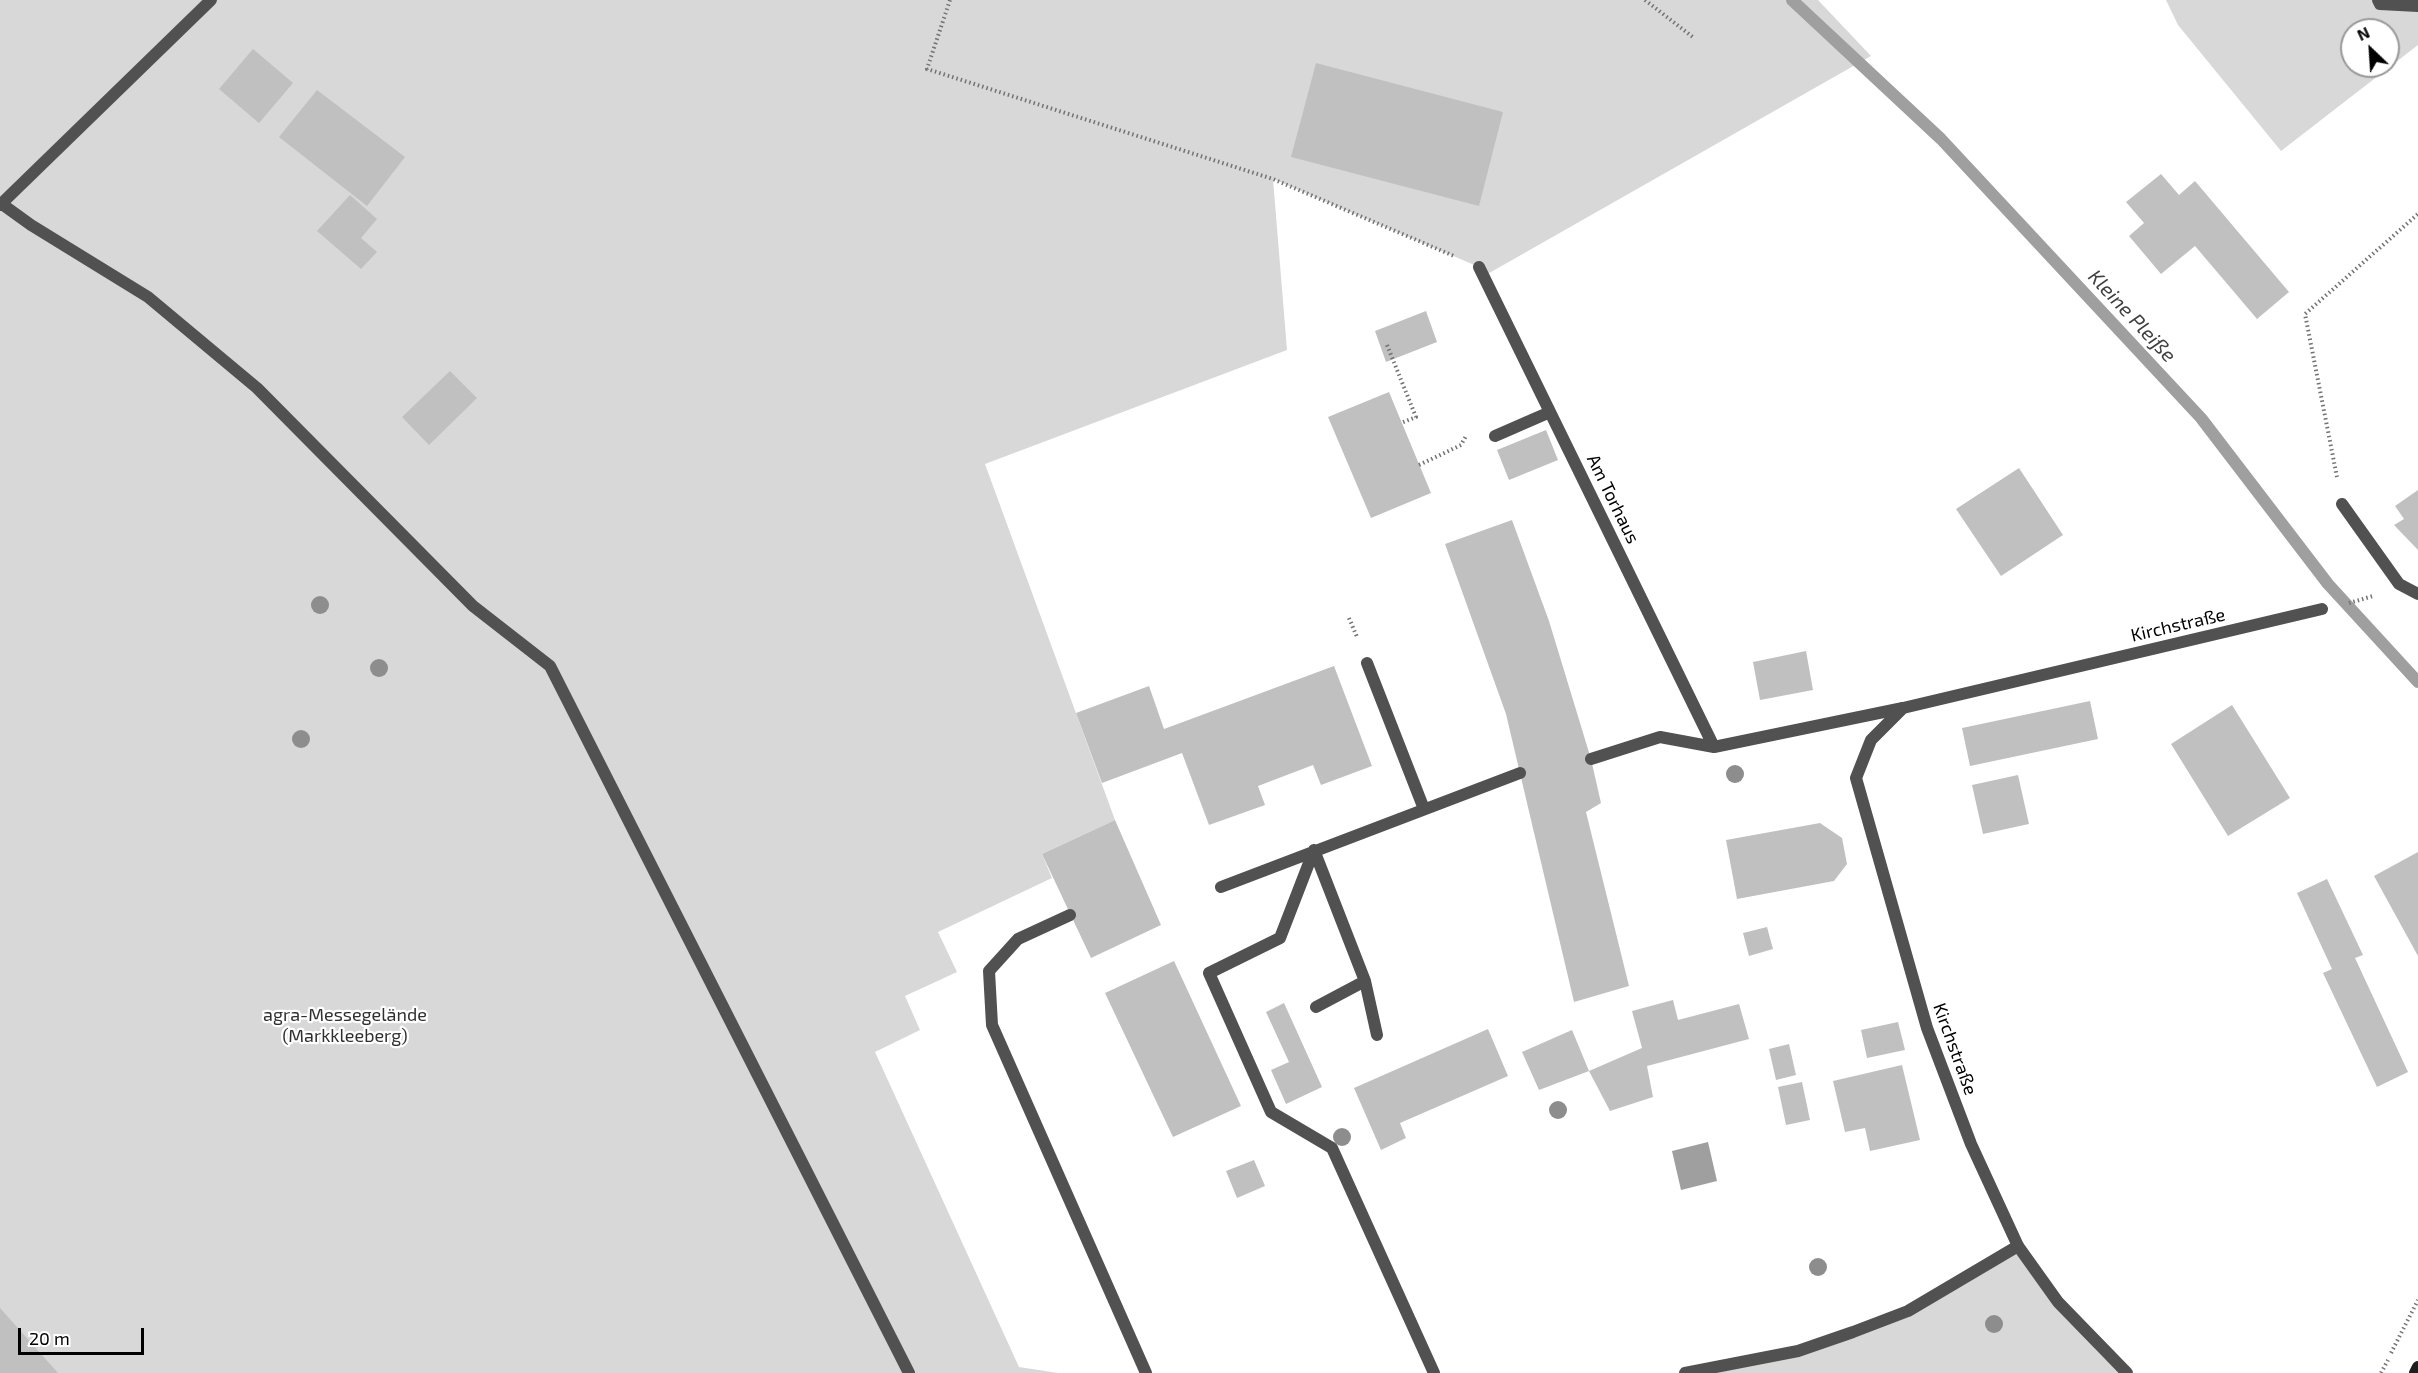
<!DOCTYPE html>
<html>
<head>
<meta charset="utf-8">
<style>
	body { margin:0 }
	#map { position:relative; width:2418px; height:1373px; overflow:hidden; background:#fff; font-family:"Exo 2",sans-serif }
	canvas { display:block }
	.north { position:absolute; left:2340px; top:18px; width:60px; height:60px; box-sizing:border-box; background:#fff; border:2px solid #999; border-radius:50%; rotate:335deg; font-size:16px; font-weight:700; line-height:24px; text-align:center; color:#000 }
	.north::after { content:''; display:block; margin:auto; width:21px; height:27px; background:#000; clip-path:polygon(50% 0,100% 100%,50% 72%,0 100%) }
	.scale { position:absolute; left:18px; top:1328px; width:126px; height:27px; box-sizing:border-box; border:3px solid #000; border-top:0; padding-left:8px; font-size:18px; line-height:21px; white-space:nowrap; color:#000; -webkit-text-stroke:4px #fff; paint-order:stroke }
</style>
</head>
<body>
<div id="map">
<canvas width="2418" height="1373"></canvas>
<div class="north">N</div>
<div class="scale">20 m</div>
</div>
<script>
const g = document.querySelector('canvas').getContext('2d');
g.lineJoin = 'round';
function fillPath(path, color) { g.fillStyle = color; g.fill(path, 'evenodd'); }
const poly = rows => new Path2D(rows.map(r => 'M' + r).join(''));
function stroke(path, color, width, dash) { g.strokeStyle = color; g.lineWidth = width; g.lineCap = dash ? 'butt' : 'round'; g.setLineDash(dash || []); g.stroke(path); }
function label(font, color, halo, rows, align = 'center') {
  g.font = font + ' "Exo 2",sans-serif'; g.lineWidth = 4.5; g.setLineDash([]); g.textBaseline = 'middle'; g.strokeStyle = halo; g.fillStyle = color; for (const [text, x, y, turn = 0] of rows) {
    g.save(); g.translate(x, y); g.rotate((+turn || 0) * Math.PI / 180); g.textAlign = isNaN(turn) ? turn : align; if (halo) g.strokeText(text, 0, 0); g.fillText(text, 0, 0); g.restore();
  }
}
const green = poly([
	[0,0,1818,0,1871,56,1484,276,1479,267,1273,179,1287,350,985,464,1115,820,1042,854,1052,878,938,932,957,972,905,996,920,1030,875,1052,1019,1367,1058,1373,0,1373],
	[2166,0,2418,0,2418,45,2281,151,2178,25],
	[2352,30,2388,30,2388,66,2352,66],
	[2018,1246,2058,1302,2127,1373,1685,1373,1798,1351,1908,1311]
]);
const water = poly([
	[1708,1142,1717,1181,1681,1190,1672,1151]
]);
const stream = poly([
	[1792,0,1941,139,2201,418,2328,584,2418,682]
]);
const building = poly([
	[253,49,293,83,259,123,219,89],
	[1316,63,1503,112,1479,206,1291,157],
	[317,90,405,157,367,206,279,137],
	[2161,174,2179,195,2195,181,2289,292,2257,319,2195,246,2161,274,2129,236,2144,223,2126,202],
	[350,195,377,219,361,238,377,252,361,269,317,231],
	[1426,311,1437,342,1386,362,1375,331],
	[450,371,477,398,429,445,402,417],
	[1389,392,1431,493,1371,518,1328,417],
	[1546,430,1558,460,1509,480,1497,450],
	[2019,468,2063,535,2001,576,1956,509],
	[2418,490,2418,550,2394,525,2404,519,2395,506],
	[1512,520,1549,621,1591,759,1601,803,1586,812,1629,986,1574,1002,1506,714,1445,544],
	[1806,651,1813,690,1760,700,1753,662],
	[1334,666,1372,766,1321,785,1313,765,1258,786,1265,805,1209,825,1182,753,1102,783,1076,713,1149,686,1164,729],
	[2090,701,2098,739,1970,766,1962,728],
	[2232,705,2290,798,2228,836,2171,744],
	[2018,775,2029,824,1983,834,1972,785],
	[1115,820,1161,925,1091,958,1042,854],
	[1820,823,1842,838,1847,864,1834,881,1737,899,1726,840],
	[2418,852,2418,956,2374,876],
	[2327,879,2363,955,2355,958,2408,1072,2377,1087,2323,973,2332,969,2297,893],
	[1767,927,1773,949,1749,956,1743,933],
	[1174,961,1241,1106,1173,1137,1105,993],
	[1673,1000,1678,1020,1739,1004,1749,1039,1647,1066,1653,1097,1610,1111,1589,1071,1642,1048,1632,1011],
	[1284,1003,1322,1087,1286,1104,1271,1070,1289,1062,1266,1012],
	[1898,1022,1905,1050,1867,1058,1861,1030],
	[1488,1029,1508,1076,1400,1123,1406,1138,1381,1150,1354,1088],
	[1572,1030,1589,1071,1539,1090,1522,1052],
	[1789,1044,1796,1075,1776,1080,1769,1049],
	[1902,1065,1920,1140,1870,1151,1865,1128,1845,1132,1833,1081],
	[1802,1082,1810,1120,1786,1125,1778,1087],
	[1254,1160,1265,1186,1237,1198,1226,1171],
	[0,1308,58,1373,0,1373]
]);
const path = poly([
	[950,0,927,69,1273,179,1454,256],
	[1645,0,1694,38],
	[1387,345,1416,417,1401,423],
	[1419,465,1461,445,1466,436],
	[2337,477,2305,314,2418,214],
	[2349,603,2373,596],
	[1349,618,1357,637],
	[2391,1353,2418,1300],
	[2381,1373,2388,1360]
]);
const lane = poly([
	[2378,0,2380,4,2418,6],
	[2,204,31,225,148,297,257,388,473,606,550,666,909,1373],
	[0,205,211,0],
	[1479,267,1714,747],
	[1495,436,1550,412],
	[2342,504,2399,584,2418,594],
	[1367,663,1424,809],
	[1591,759,1660,737,1714,747,1903,708],
	[1314,850,1280,938,1209,973,1271,1112,1332,1148,1434,1373],
	[1314,850,1365,981],
	[1221,887,1520,773],
	[1070,915,1018,939,989,971,992,1025,1146,1373],
	[1316,1007,1365,981,1377,1035],
	[1685,1373,1798,1351,1853,1332,1908,1311,2018,1246]
]);
const street = poly([
	[2127,1373,2058,1302,2018,1246,1971,1144,1927,1028,1856,778,1871,740,1903,708,2322,609]
]);
const secondary = poly([
	[2415,1373,2418,1367]
]);
const trees = [
	[320,605],
	[379,668],
	[301,739],
	[1735,774],
	[1558,1110],
	[1342,1137],
	[1818,1267],
	[1994,1324]
];
const streetNames = [
	["Am Torhaus",1613,499,64],
	["Kirchstraße",2178,625,-13],
	["Kirchstraße",1955,1049,70]
];
const parkNames = [
	["agra-Messegelände",345,1015],
	["(Markkleeberg)",345,1036]
];
const waterNames = [
	["Kleine Pleiße",2132,316,47]
];
fillPath(green, '#d8d8d8');
fillPath(water, '#9f9f9f');
stroke(stream, '#9f9f9f', 12);
fillPath(building, '#c0c0c0');
stroke(path, '#737373', 4, [1.5, 3]);
stroke(lane, '#515151', 12);
stroke(street, '#515151', 12);
stroke(secondary, '#1e1e1e', 12);
g.fillStyle = '#8d8d8d';
for (const [x, y] of trees) { g.beginPath(); g.arc(x, y, 9, 0, 2 * Math.PI); g.fill(); }
label('18px', '#000', '#fff', streetNames);
label('18px', '#2f2f2f', '#fff', parkNames);
label('italic 20px', '#404040', '#fff', waterNames);
</script>
</body>
</html>
